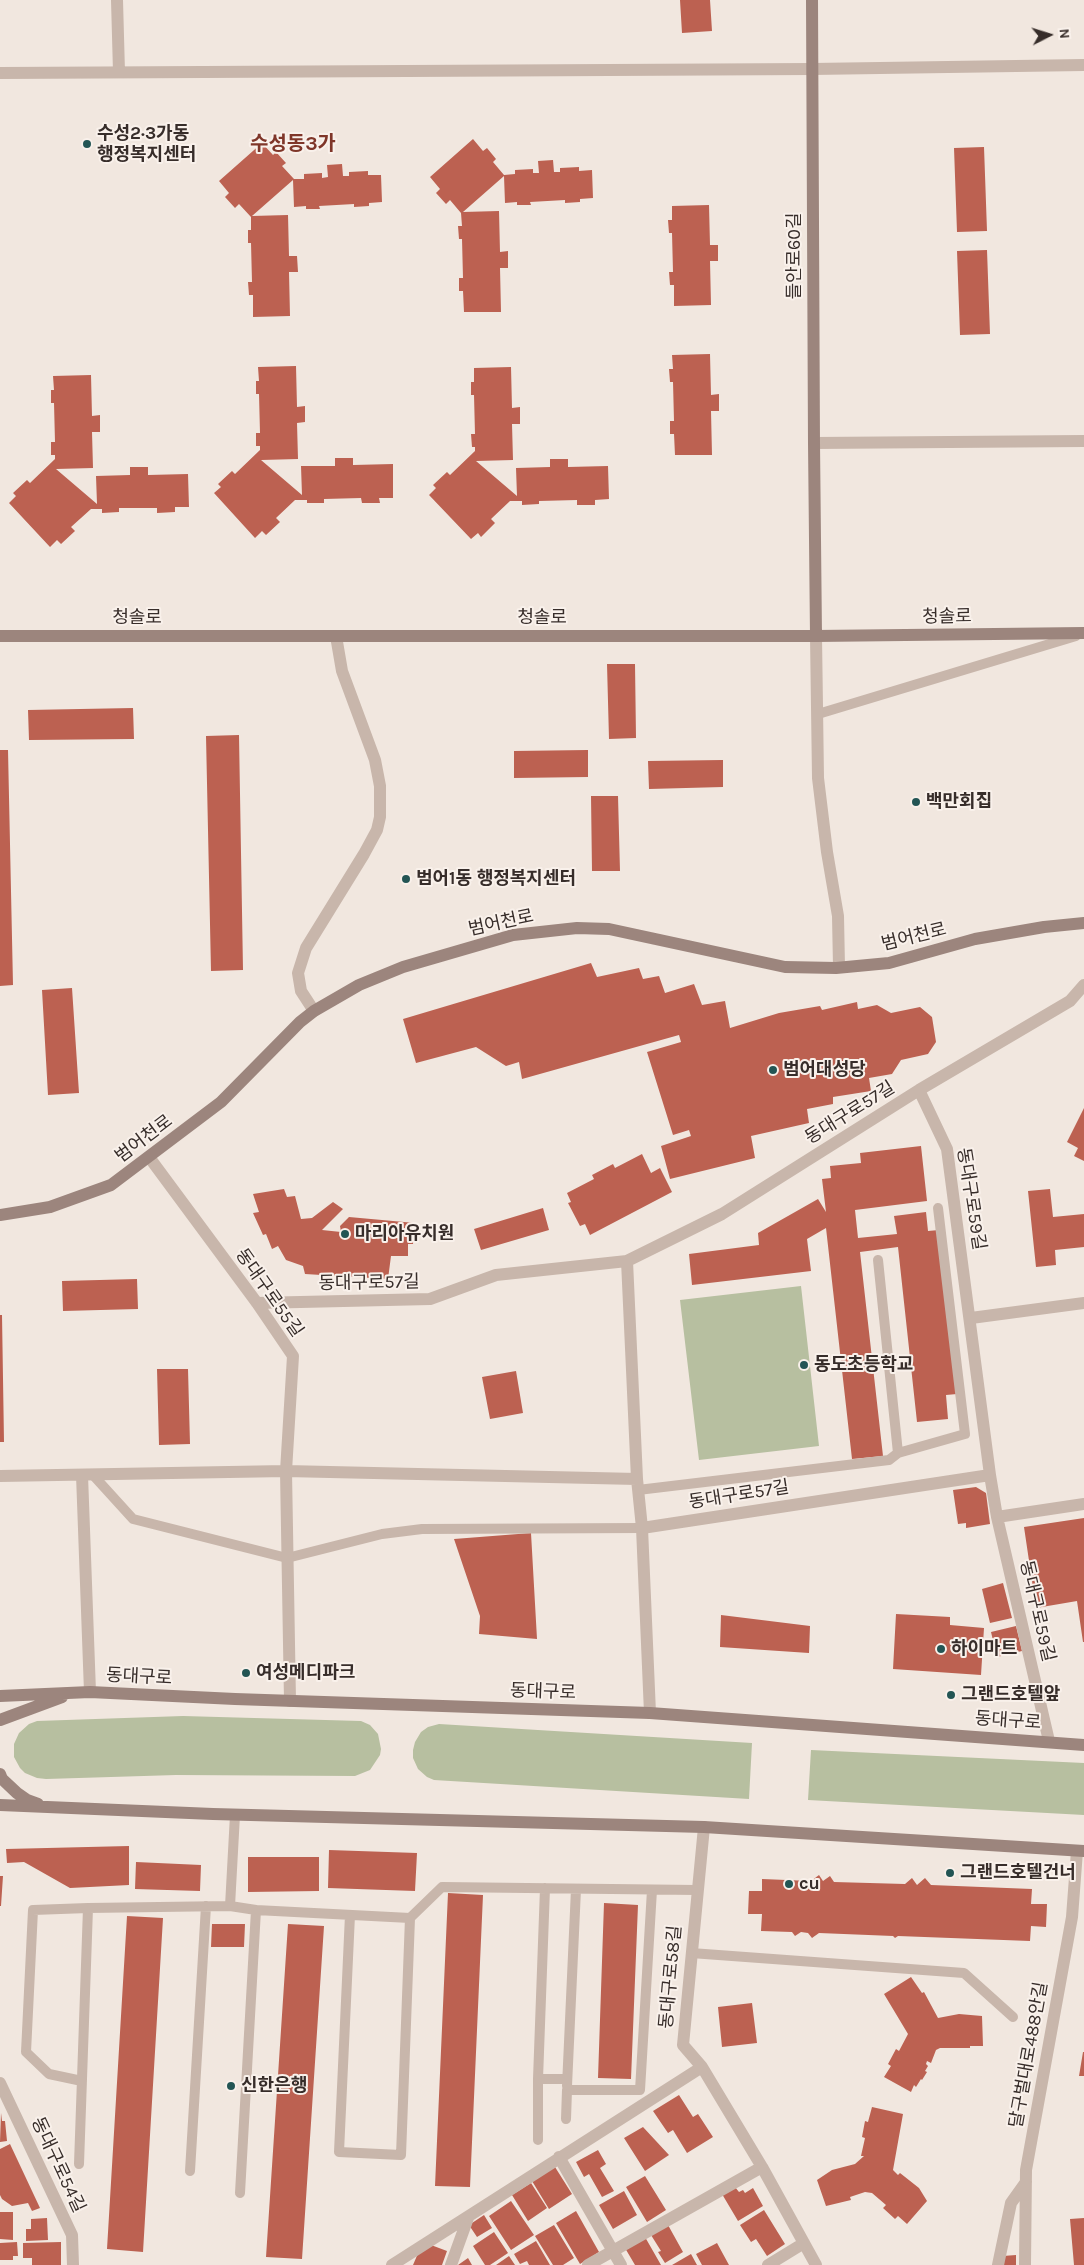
<!DOCTYPE html>
<html>
<head>
<meta charset="utf-8">
<style>
	body { margin:0 }
	#map { position:relative; width:1084px; height:2265px; overflow:hidden; background:#f1e7df; font-family:Karla,sans-serif }
	canvas { display:block }
	.north { position:absolute; left:1024px; top:10px; width:50px; height:50px; -webkit-text-stroke:4px #f9f1eb; paint-order:stroke; rotate:85deg; font-size:14px; font-weight:700; line-height:20px; text-align:center; color:#372d2a }
	.north::after { content:''; display:block; margin:auto; width:18px; height:22px; background:#372d2a; clip-path:polygon(50% 0,100% 100%,50% 72%,0 100%) }
</style>
</head>
<body>
<div id="map">
<canvas width="1084" height="2265"></canvas>
<div class="north">N</div>
</div>
<script>
const g = document.querySelector('canvas').getContext('2d');
g.lineJoin = 'round';
function fillPath(path, color) { g.fillStyle = color; g.fill(path, 'evenodd'); }
const poly = rows => new Path2D(rows.map(r => 'M' + r).join(''));
function stroke(path, color, width, dash) { g.strokeStyle = color; g.lineWidth = width; g.lineCap = dash ? 'butt' : 'round'; g.setLineDash(dash || []); g.stroke(path); }
function label(font, color, halo, rows, align = 'center') {
  g.font = font + ' Karla,"Noto Sans KR",sans-serif'; g.lineWidth = 4; g.setLineDash([]); g.textBaseline = 'middle'; g.strokeStyle = halo; g.fillStyle = color; for (const [text, x, y, turn = 0] of rows) {
    g.save(); g.translate(x, y); g.rotate((+turn || 0) * Math.PI / 180); g.textAlign = isNaN(turn) ? turn : align; if (halo) g.strokeText(text, 0, 0); g.fillText(text, 0, 0); g.restore();
  }
}
const green = poly([
	[801,1286,819,1446,699,1460,680,1300],
	[183,1716,361,1721,370,1725,378,1734,381,1749,380,1755,370,1770,355,1776,176,1775,46,1779,37,1778,25,1773,20,1768,14,1757,14,1744,19,1733,29,1724,37,1721],
	[439,1724,752,1743,749,1799,434,1780,427,1777,418,1769,413,1758,413,1750,415,1742,421,1732,428,1727],
	[811,1750,1084,1763,1084,1815,808,1800]
]);
const building = poly([
	[680,0,710,0,712,31,682,33],
	[473,139,483,151,487,148,496,159,493,162,504,175,515,174,515,170,533,169,533,173,539,173,538,161,553,160,554,172,560,172,560,168,579,167,579,171,592,170,593,198,580,199,580,202,565,203,565,200,530,202,531,205,517,205,517,202,505,203,504,176,463,212,499,211,500,252,508,251,508,268,500,268,501,312,464,312,463,291,459,291,459,278,463,278,462,239,459,239,458,226,462,226,461,213,450,200,446,204,436,193,440,189,430,177],
	[262,143,273,155,276,152,286,163,282,166,294,179,304,179,304,174,322,173,322,178,328,177,327,165,342,164,343,176,349,176,349,172,368,171,368,175,381,175,382,202,369,203,369,206,354,207,354,204,319,206,320,209,306,209,306,206,294,207,293,180,252,216,288,215,289,256,297,256,298,272,289,272,290,316,253,317,253,295,249,295,248,282,252,282,251,243,248,243,248,230,251,230,251,217,239,204,235,208,225,197,229,193,219,181],
	[984,147,987,231,957,232,954,148],
	[709,205,710,245,718,245,718,261,710,261,711,305,674,306,674,285,670,285,669,272,673,272,672,233,669,233,668,220,672,220,672,206],
	[987,250,990,334,960,335,957,251],
	[710,354,711,395,719,394,719,411,711,411,712,455,675,455,674,434,670,434,670,421,674,421,673,382,670,382,669,369,673,369,672,355],
	[296,366,297,407,305,406,305,422,297,423,298,459,261,460,302,495,301,466,335,466,335,458,353,458,353,465,393,464,393,498,379,498,380,503,362,503,361,498,324,499,324,503,307,503,307,500,295,500,276,518,280,522,266,535,262,531,255,538,214,493,221,487,218,484,232,471,235,474,260,450,260,446,256,446,256,433,260,433,259,394,256,394,256,381,259,381,258,367],
	[511,367,512,408,520,407,520,424,512,424,513,460,476,461,517,496,516,468,550,467,550,459,568,459,568,467,608,466,609,499,595,500,595,505,577,505,577,500,539,501,539,504,522,505,522,501,510,501,491,519,495,523,481,537,478,533,471,539,429,495,436,488,433,485,447,472,450,475,475,451,475,447,472,447,471,434,475,434,474,395,471,395,471,382,474,382,474,368],
	[91,375,92,416,100,415,100,432,92,432,93,468,56,469,97,504,96,476,130,475,130,467,148,467,148,475,188,474,189,507,175,507,175,512,157,513,157,508,119,508,119,512,102,513,102,509,91,509,71,527,75,531,61,544,57,540,50,547,9,503,16,496,13,493,27,480,30,483,55,459,55,455,51,455,51,442,55,442,54,403,51,403,51,390,54,390,53,376],
	[607,664,635,664,636,738,609,739],
	[133,708,134,739,29,740,28,710],
	[239,735,243,970,211,971,206,736],
	[0,750,8,750,13,985,0,986],
	[588,750,588,777,514,778,514,751],
	[723,760,723,787,649,789,648,761],
	[591,796,618,796,620,871,592,871],
	[591,963,597,977,639,968,643,979,659,976,665,993,694,984,702,1005,725,1001,730,1028,779,1013,820,1006,822,1010,857,1002,858,1009,877,1005,891,1013,920,1007,932,1017,936,1042,928,1054,901,1060,892,1074,869,1078,871,1091,833,1097,833,1104,807,1109,809,1123,751,1136,755,1158,670,1179,661,1146,691,1136,689,1130,673,1135,647,1052,681,1042,679,1035,522,1079,519,1062,506,1066,476,1047,416,1063,403,1019],
	[72,988,79,1093,48,1095,42,990],
	[1084,1108,1084,1161,1074,1156,1078,1148,1067,1142],
	[921,1146,927,1201,855,1210,858,1238,897,1234,894,1216,926,1212,928,1231,939,1230,957,1394,946,1395,948,1419,917,1422,898,1247,860,1252,883,1456,852,1459,826,1228,807,1239,811,1271,692,1285,689,1254,759,1245,758,1233,818,1199,826,1212,822,1179,831,1178,830,1166,861,1163,860,1153],
	[642,1154,651,1173,660,1168,672,1192,590,1235,585,1224,580,1226,568,1203,571,1202,567,1193,594,1179,592,1175,613,1164,615,1168],
	[284,1189,287,1197,295,1196,301,1219,312,1218,333,1202,343,1209,322,1230,341,1232,340,1226,349,1217,415,1223,413,1244,408,1244,408,1256,391,1256,388,1279,305,1274,303,1266,286,1260,278,1246,272,1249,266,1234,263,1235,253,1213,259,1212,253,1194],
	[1050,1189,1053,1217,1084,1214,1084,1247,1055,1250,1056,1265,1036,1267,1028,1191],
	[543,1208,549,1230,481,1250,474,1229],
	[137,1279,138,1309,63,1311,62,1281],
	[0,1315,2,1315,4,1442,0,1442],
	[157,1369,188,1369,190,1444,159,1445],
	[516,1371,523,1413,490,1419,482,1377],
	[976,1487,986,1493,990,1524,966,1528,966,1523,958,1524,953,1490],
	[1084,1518,1084,1642,1083,1642,1077,1601,1036,1608,1024,1527],
	[531,1533,537,1639,479,1634,480,1616,454,1539],
	[1003,1583,1012,1618,990,1623,982,1589],
	[896,1614,950,1617,950,1625,984,1628,981,1675,893,1669],
	[721,1615,810,1626,809,1653,720,1647],
	[1016,1626,1022,1651,997,1657,991,1632],
	[129,1846,129,1885,70,1888,24,1862,7,1863,6,1849],
	[329,1850,417,1853,415,1891,328,1888],
	[248,1857,319,1857,319,1891,248,1892],
	[136,1862,201,1865,200,1891,135,1889],
	[819,1875,823,1881,830,1876,834,1882,905,1884,912,1878,917,1885,925,1878,931,1885,1032,1889,1031,1904,1047,1904,1046,1927,1031,1926,1030,1941,898,1936,895,1938,893,1936,819,1933,812,1938,808,1933,801,1932,795,1936,792,1932,761,1931,762,1914,748,1914,749,1891,762,1891,762,1879,811,1881],
	[0,1876,3,1876,1,1906,0,1906],
	[448,1893,483,1895,470,2187,435,2186],
	[604,1903,638,1905,631,2079,598,2078],
	[127,1916,163,1918,143,2252,107,2249],
	[212,1924,245,1924,244,1947,211,1947],
	[288,1924,324,1926,302,2259,266,2257],
	[911,1977,922,1993,924,1992,938,2018,959,2014,982,2016,983,2046,970,2046,970,2048,940,2048,936,2050,931,2063,927,2061,926,2064,928,2066,925,2071,927,2072,922,2080,921,2079,916,2087,914,2085,911,2092,884,2077,891,2066,888,2064,896,2049,899,2051,908,2034,884,1994],
	[752,2003,757,2043,722,2047,718,2007],
	[1083,2052,1084,2052,1084,2076,1079,2076],
	[679,2095,693,2117,698,2114,713,2137,687,2153,673,2130,668,2133,653,2111],
	[872,2107,903,2114,893,2170,898,2175,900,2173,919,2188,927,2201,907,2224,898,2216,895,2219,883,2208,886,2205,872,2193,865,2192,850,2197,851,2200,826,2206,817,2180,832,2170,855,2164,864,2156,861,2156,865,2138,862,2137,865,2121,868,2122],
	[1,2113,2,2121,5,2121,7,2141,0,2142],
	[643,2127,669,2155,645,2171,624,2138],
	[10,2144,40,2208,32,2211,28,2203,12,2206,2,2199,0,2195,0,2149],
	[598,2150,606,2164,600,2168,614,2191,602,2197,589,2174,584,2177,576,2162],
	[555,2167,572,2194,549,2209,532,2181],
	[645,2176,666,2210,647,2222,626,2187],
	[531,2183,547,2208,528,2221,512,2195],
	[735,2187,739,2192,743,2190,745,2193,753,2188,763,2206,738,2221,722,2194],
	[624,2191,637,2215,613,2229,599,2205],
	[511,2201,534,2235,511,2250,489,2216],
	[764,2210,785,2244,767,2256,756,2239,751,2242,740,2225],
	[576,2211,599,2252,580,2264,556,2223],
	[0,2212,13,2212,13,2240,0,2239],
	[484,2215,492,2228,477,2237,469,2225],
	[47,2218,48,2240,26,2241,26,2229,31,2229,31,2219],
	[1084,2218,1084,2265,1074,2265,1070,2219],
	[554,2225,574,2258,563,2265,553,2265,535,2236],
	[668,2225,683,2252,665,2263,658,2252,661,2251,651,2235],
	[494,2232,508,2253,490,2265,485,2265,473,2246],
	[645,2237,661,2265,635,2265,625,2248],
	[536,2241,550,2265,529,2265,527,2261,520,2264,514,2254],
	[17,2242,18,2256,13,2256,13,2260,0,2260,0,2243],
	[61,2242,61,2265,32,2265,32,2258,23,2258,23,2243],
	[717,2243,729,2265,702,2265,696,2254],
	[431,2245,447,2251,442,2265,413,2265,419,2251],
	[691,2254,697,2265,672,2265],
	[1016,2255,1016,2265,1003,2265,1003,2256],
	[509,2256,515,2265,496,2265],
	[468,2258,472,2265,458,2265]
]);
const lane = poly([
	[818,714,1076,636],
	[878,1260,898,1453],
	[93,1475,133,1519,287,1558,382,1534,422,1529,642,1528],
	[638,1490,889,1460,898,1453,965,1434,938,1208],
	[235,1815,230,1906,256,1910,240,2193],
	[545,1888,538,2079,567,2079],
	[256,1910,410,1918,442,1887,696,1890],
	[350,1915,339,2152,401,2155,410,1918],
	[691,1953,964,1973,1013,2017],
	[82,2081,49,2074,26,2052,33,1910,88,1908],
	[567,2086,576,1889],
	[566,2119,567,2090,640,2090,652,1890],
	[538,2140,538,2079],
	[79,2164,88,1908,230,1906],
	[190,2171,206,1906]
]);
const street = poly([
	[117,0,119,72],
	[0,73,812,69,1084,65],
	[814,443,1084,441],
	[816,636,818,778,827,852,838,916,839,967],
	[314,1011,301,991,298,973,306,948,364,854,377,830,380,817,380,786,375,760,342,671,336,636],
	[919,1090,947,1149,990,1475,997,1517,1049,1741],
	[149,1157,257,1303,293,1356,286,1471,290,1701],
	[257,1303,430,1299,496,1275,627,1261],
	[971,1318,1084,1303],
	[82,1475,90,1692],
	[0,1476,286,1471,637,1479],
	[997,1517,1084,1504],
	[642,1528,990,1475],
	[650,1713,642,1528,637,1479,627,1261,722,1214,919,1090,1070,1001,1084,985],
	[704,1827,683,2045,702,2067,762,2167,816,2265],
	[0,2083,72,2235,73,2265],
	[559,2157,621,2265],
	[392,2265,702,2067],
	[451,2265,468,2218],
	[588,2265,762,2167],
	[768,2265,804,2243],
	[998,2265,1011,2203,1026,2182],
	[1025,2265,1026,2170,1072,1917,1077,1851]
]);
const secondary = poly([
	[812,0,814,443,816,636],
	[0,636,816,636,1084,633],
	[0,1215,50,1207,111,1185,221,1102,300,1022,314,1011,359,985,403,967,513,935,577,928,609,929,785,967,836,968,889,963,975,939,1044,927,1084,923],
	[0,1696,90,1692,235,1699,650,1713,1084,1745],
	[0,1720,62,1697],
	[0,1774,2,1779,17,1793,27,1800,38,1804],
	[0,1805,213,1814,704,1827,1084,1851]
]);
const markers = [
	[87,144,5,"#235554"],
	[916,802,5,"#235554"],
	[406,879,5,"#235554"],
	[773,1070,5,"#235554"],
	[345,1234,5,"#235554"],
	[804,1365,5,"#235554"],
	[941,1649,5,"#235554"],
	[246,1673,5,"#235554"],
	[951,1695,5,"#235554"],
	[950,1873,5,"#235554"],
	[789,1884,5,"#235554"],
	[231,2086,5,"#235554"]
];
const poiNames = [
	["수성2·3가동",97,134],
	["행정복지센터",97,155],
	["백만회집",926,802],
	["범어1동 행정복지센터",416,879],
	["범어대성당",783,1070],
	["마리아유치원",355,1234],
	["동도초등학교",814,1365],
	["하이마트",951,1649],
	["여성메디파크",256,1673],
	["그랜드호텔앞",961,1695],
	["그랜드호텔건너",960,1873],
	["cu",799,1884],
	["신한은행",241,2086]
];
const streetNames = [
	["들안로60길",795,256,-90],
	["청솔로",947,617,-1],
	["청솔로",137,618],
	["청솔로",542,618],
	["범어천로",501,923,-12],
	["범어천로",914,937,-14],
	["동대구로57길",850,1113,-32],
	["범어천로",144,1139,-37],
	["동대구로59길",971,1199,81],
	["동대구로57길",369,1283,-1],
	["동대구로55길",269,1293,55],
	["동대구로57길",739,1495,-9],
	["동대구로59길",1037,1611,77],
	["동대구로",139,1677,3],
	["동대구로",543,1692,2],
	["동대구로",1008,1721,4],
	["동대구로58길",671,1977,-85],
	["달구벌대로488안길",1029,2055,-80],
	["동대구로54길",58,2165,65]
];
const quarterNames = [
	["수성동3가",293,144]
];
fillPath(green, '#b7bfa0');
fillPath(building, '#bc6151');
stroke(lane, '#c8b6ab', 10);
stroke(street, '#c8b6ab', 12);
stroke(secondary, '#9c857d', 12);
for (const [x, y, r, color] of markers) { const dot = new Path2D(); dot.arc(x, y, r, 0, 2 * Math.PI); g.fillStyle = color; g.fill(dot); stroke(dot, '#f9f1eb', 2); }
label('bold 18px', '#372d2a', '#f9f1eb', poiNames, 'left');
label('18px', '#372d2a', '#f9f1eb', streetNames);
label('bold 20px', '#7f3629', '#f9f1eb', quarterNames);
</script>
</body>
</html>
